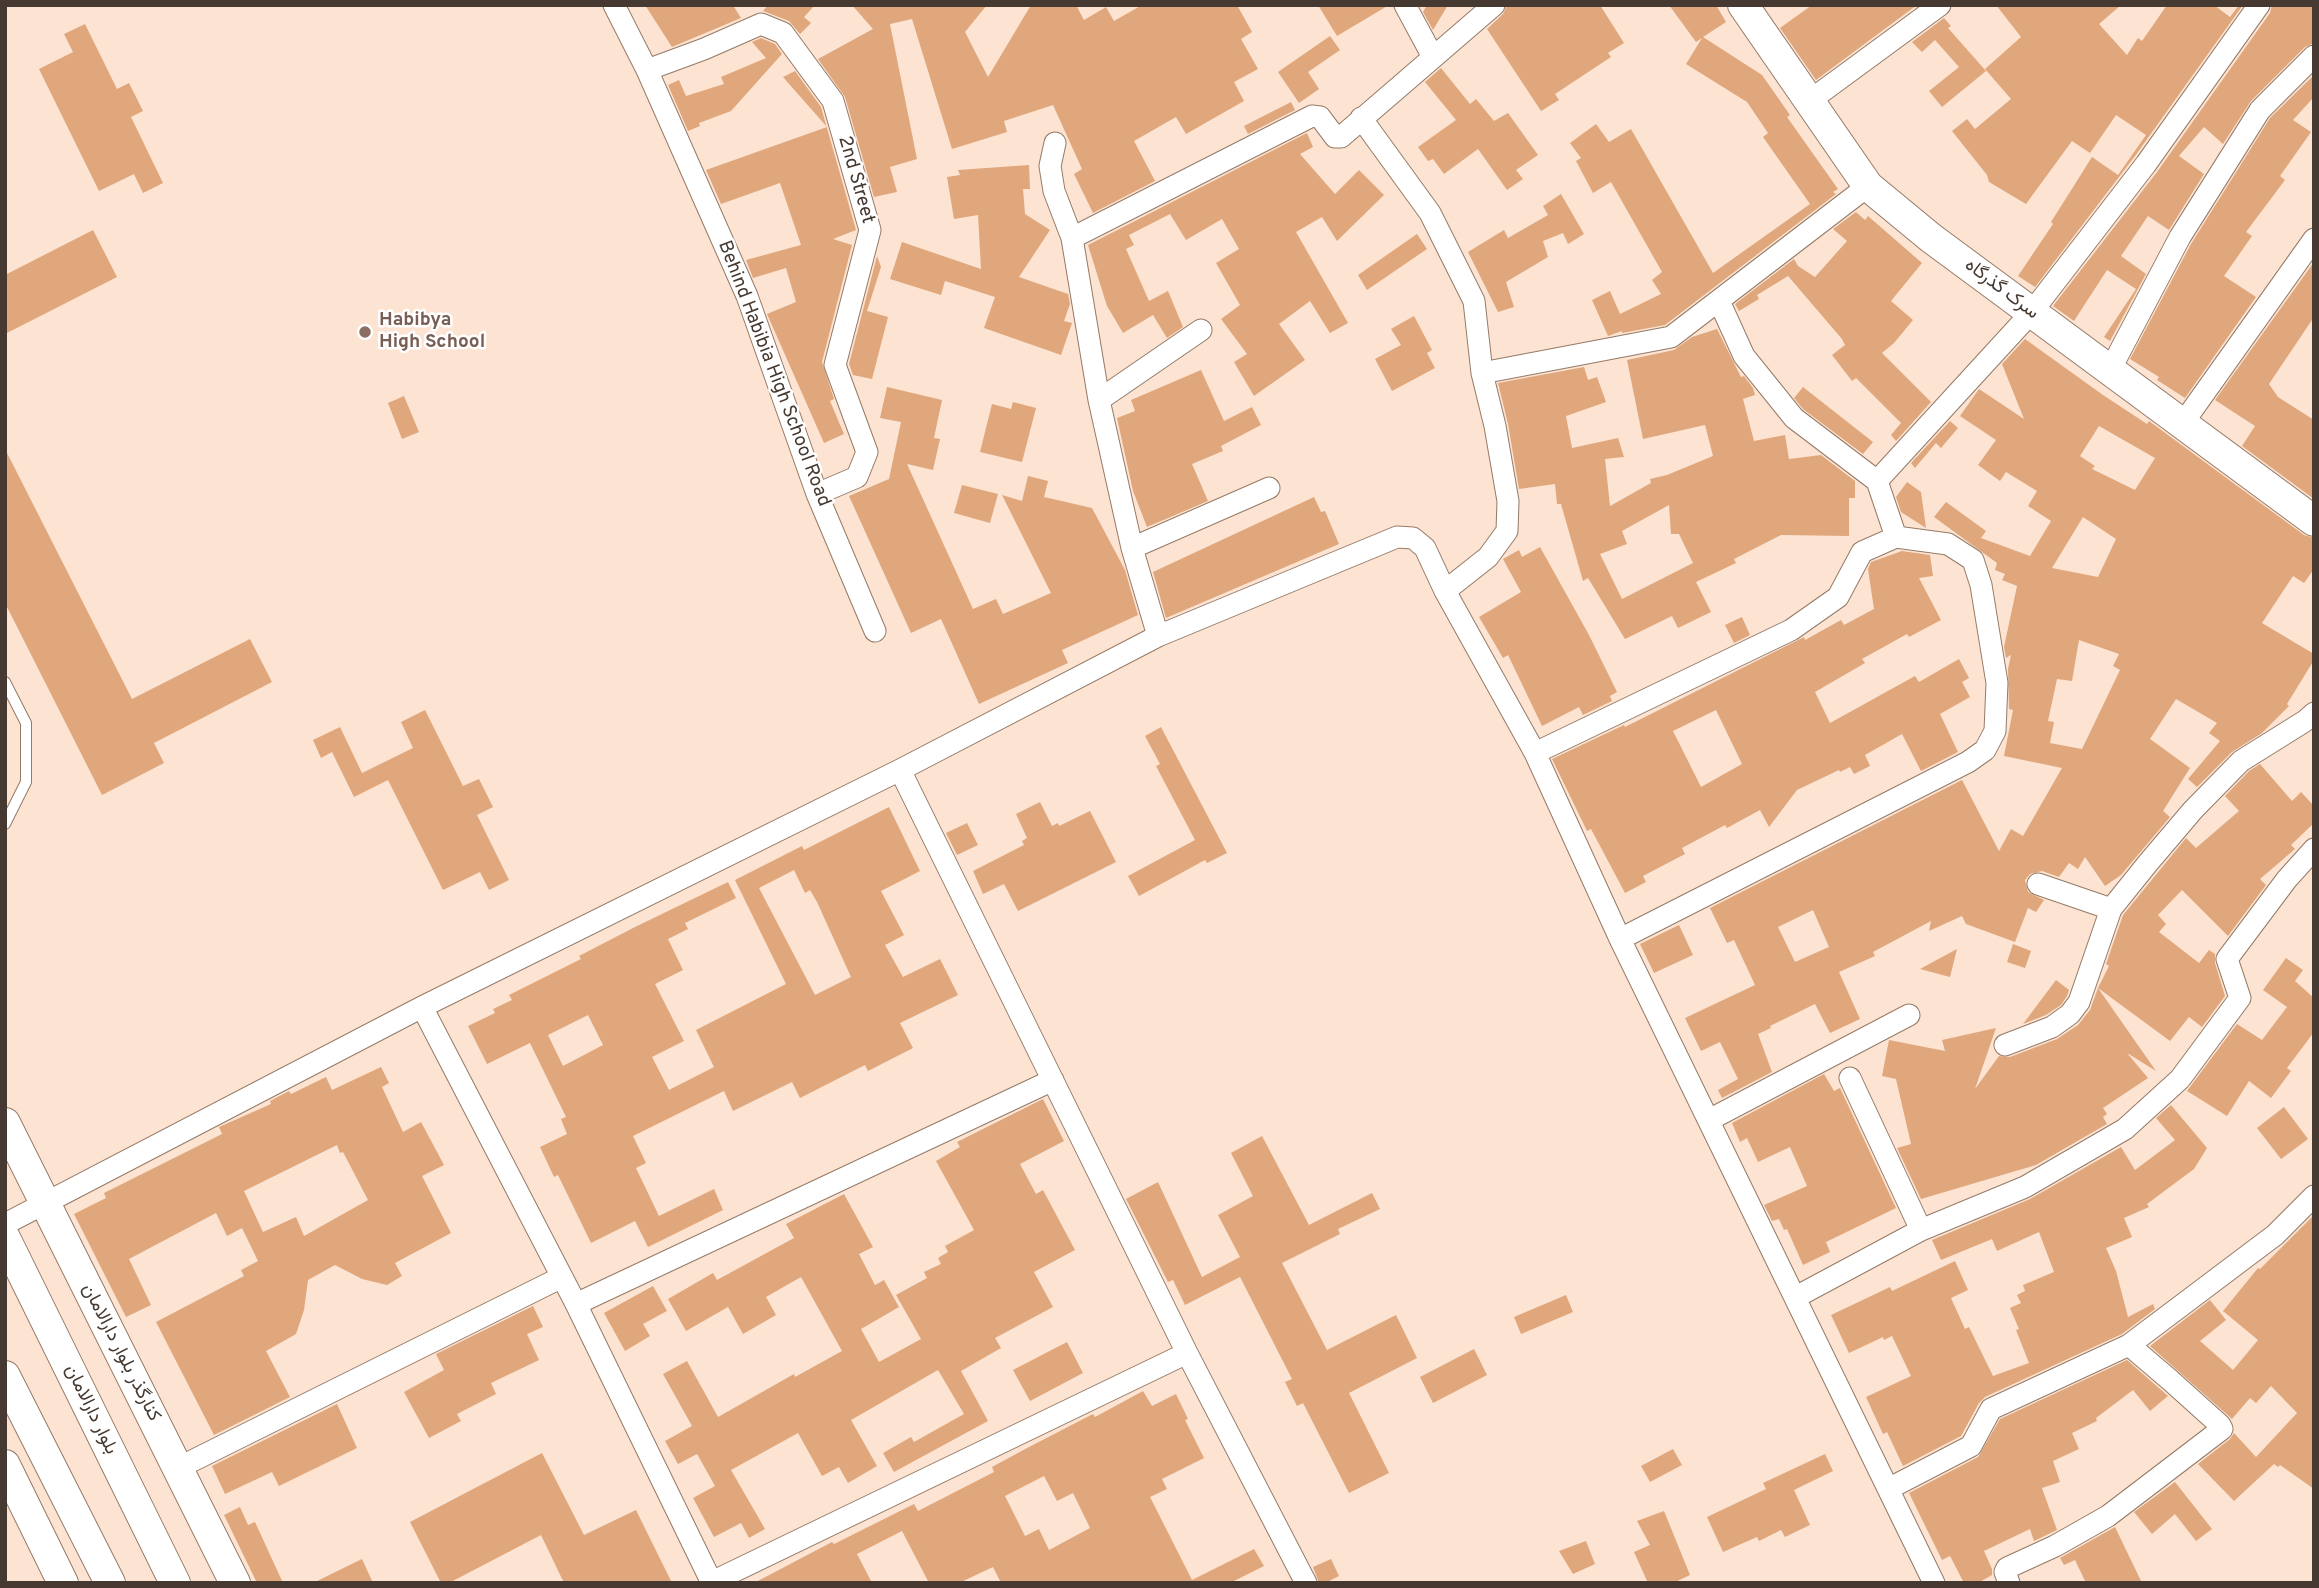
<!DOCTYPE html>
<html>
<head>
<meta charset="utf-8">
<style>
	body { margin:0 }
	#map { position:relative; width:2319px; height:1588px; overflow:hidden; background:#fce3d2; font-family:Overpass,sans-serif }
	canvas { display:block }
	.frame { position:absolute; inset:0; border:7px solid #453931; pointer-events:none }
</style>
</head>
<body>
<div id="map">
<canvas width="2319" height="1588"></canvas>
<div class="frame"></div>
</div>
<script>
const g = document.querySelector('canvas').getContext('2d');
g.lineJoin = 'round';
function fillPath(path, color) { g.fillStyle = color; g.fill(path, 'evenodd'); }
const poly = rows => new Path2D(rows.map(r => 'M' + r).join(''));
function stroke(path, color, width, dash) { g.strokeStyle = color; g.lineWidth = width; g.lineCap = dash ? 'butt' : 'round'; g.setLineDash(dash || []); g.stroke(path); }
function label(font, color, halo, rows, align = 'center') {
  g.font = font + ' Overpass,Vazirmatn,sans-serif'; g.lineWidth = 5; g.setLineDash([]); g.textBaseline = 'middle'; g.strokeStyle = halo; g.fillStyle = color; for (const [text, x, y, turn = 0] of rows) {
    g.save(); g.translate(x, y); g.rotate((+turn || 0) * Math.PI / 180); g.textAlign = isNaN(turn) ? turn : align; if (halo) g.strokeText(text, 0, 0); g.fillText(text, 0, 0); g.restore();
  }
}
const building = poly([
	[645,5,733,5,741,18,672,47],
	[768,5,815,5,804,17,811,23,800,34,789,21,763,11],
	[852,5,987,5,965,32,988,77,1031,5,1076,5,1084,20,1106,7,1114,21,1142,5,1237,5,1252,32,1241,39,1258,69,1234,82,1244,101,1186,134,1176,117,1134,141,1155,181,1093,213,1074,174,1082,169,1053,105,1004,121,1007,132,952,149,912,19,890,24,917,159,890,167,897,192,874,197,845,97,818,59,873,29],
	[1318,5,1389,5,1337,36],
	[1427,5,1448,5,1433,30,1423,12],
	[1507,5,1600,5,1624,43,1608,53,1611,57,1555,94,1559,100,1541,111,1487,29,1503,14],
	[1669,5,1716,5,1726,22,1703,37,1762,75,1790,115,1787,117,1838,189,1833,192,1836,194,1665,325,1622,333,1622,331,1608,336,1592,300,1610,291,1620,314,1661,294,1652,280,1662,272,1611,182,1593,193,1576,161,1581,158,1570,143,1596,124,1609,142,1631,129,1713,273,1810,204,1763,137,1768,133,1747,102,1686,64,1702,38,1696,42],
	[1812,5,1917,5,1816,80,1780,28],
	[1996,5,2121,5,2099,24,2127,55,2138,38,2142,41,2167,5,2214,5,2230,17,2239,5,2243,5,2135,156,2035,287,2018,276,2053,224,2051,222,2092,157,2118,175,2146,135,2116,115,2090,153,2072,141,2026,204,1989,182,1987,175,1952,131,1967,119,1975,129,2011,99,1985,69,2021,37],
	[2272,5,2314,5,2314,43,2305,47,2251,101,2223,144,2204,127,2179,156,2204,174,2169,230,2148,216,2121,256,2146,274,2110,341,2104,337,2136,289,2107,270,2074,321,2053,306,2157,172,2270,13],
	[1944,18,1951,26,1948,28,1986,71,1942,107,1929,91,1959,67,1935,40,1922,52,1912,42],
	[85,24,117,89,129,83,143,111,131,117,163,183,143,193,134,174,99,191,39,69,73,52,64,34],
	[1330,36,1340,50,1308,72,1319,89,1299,103,1278,72],
	[761,38,775,44,782,54,731,111,699,123,700,126,688,131,668,85,679,80,686,96,724,84,721,77,766,58,752,42],
	[1441,68,1470,104,1476,99,1494,121,1508,113,1538,155,1516,170,1523,179,1507,190,1478,149,1444,174,1433,159,1428,161,1418,147,1456,120,1425,82],
	[795,71,821,107,856,230,833,239,852,245,822,362,834,399,830,401,844,434,824,443,767,314,796,302,786,268,753,278,746,260,801,245,780,183,721,204,706,170,827,127,783,77],
	[2314,75,2314,97,2293,120,2311,132,2280,176,2285,180,2246,232,2252,236,2224,276,2256,297,2185,398,2157,380,2159,377,2130,359,2191,244,2270,118],
	[1291,102,1295,110,1248,134,1244,126],
	[1307,133,1313,147,1300,154,1335,194,1359,170,1384,195,1337,241,1322,217,1296,232,1348,323,1330,333,1310,301,1279,324,1305,360,1254,396,1234,362,1247,354,1221,319,1240,305,1216,263,1239,249,1222,219,1186,240,1170,214,1129,235,1134,245,1126,249,1149,301,1168,291,1183,327,1167,338,1153,315,1123,333,1107,306,1088,245],
	[1029,165,1030,189,1023,189,1025,214,1050,230,1019,277,1068,294,1070,304,1064,321,1072,323,1061,355,984,328,995,297,945,281,941,295,890,279,902,242,981,269,978,215,954,219,947,177,960,175,958,170],
	[1561,194,1584,234,1568,244,1563,233,1543,241,1548,257,1506,282,1514,307,1498,312,1468,252,1504,230,1508,238,1548,215,1543,206],
	[1856,212,1865,220,1868,216,1922,263,1891,301,1913,320,1894,343,1882,353,1931,402,1896,441,1891,435,1901,423,1856,378,1852,381,1832,355,1845,345,1842,339,1788,276,1757,295,1759,299,1739,311,1735,304,1794,259,1798,266,1815,277,1847,241,1833,229],
	[93,230,117,277,5,334,5,275],
	[1417,234,1427,249,1367,290,1358,275],
	[877,256,881,267,867,311,888,317,872,379,853,375,849,364],
	[2314,262,2314,317,2269,384,2278,397,2314,420,2314,499,2242,446,2255,426,2215,400],
	[1414,316,1432,350,1427,353,1435,368,1392,391,1375,359,1401,345,1391,329],
	[1717,329,1741,377,1744,376,1753,388,1755,395,1743,399,1754,441,1785,435,1789,459,1821,455,1855,481,1855,498,1849,498,1849,536,1781,535,1734,559,1736,563,1696,582,1711,612,1678,628,1672,616,1625,639,1588,578,1583,581,1561,504,1557,504,1555,484,1519,489,1508,424,1498,383,1584,367,1588,380,1597,377,1606,402,1566,416,1572,448,1618,438,1624,457,1605,459,1610,506,1651,483,1650,479,1667,475,1713,456,1705,425,1643,439,1627,360,1674,350,1692,337],
	[1669,505,1671,534,1679,534,1693,563,1622,599,1600,554,1627,544,1622,531],
	[2025,339,2103,395,2147,424,2149,421,2153,424,2304,535,2314,538,2314,569,2304,583,2293,576,2262,623,2314,654,2314,660,2287,704,2289,706,2262,733,2232,752,2197,787,2188,779,2220,741,2209,733,2217,723,2176,699,2150,739,2190,768,2163,811,2170,817,2121,875,2105,886,2085,857,2078,869,2069,863,2059,877,2042,871,2030,874,2025,880,2028,892,2044,900,2036,912,2028,908,2015,942,1966,924,1962,916,1929,931,1931,921,1873,952,1875,956,1839,972,1860,1019,1830,1033,1815,1004,1770,1026,1771,1028,1758,1034,1772,1072,1722,1098,1718,1090,1738,1079,1720,1042,1701,1051,1685,1018,1755,985,1734,940,1727,943,1710,908,1962,780,1999,851,2011,829,2023,836,2062,768,2004,756,2013,710,2009,709,2008,669,2011,655,2006,658,2004,647,2017,586,2002,580,2005,574,1995,570,1997,563,1934,517,1946,502,1986,531,1981,538,2030,556,2051,521,2028,506,2037,491,2006,472,2000,481,1978,465,1996,440,1960,416,1979,389,2024,419,2002,364],
	[2099,426,2155,458,2135,490,2092,469,2095,466,2080,456],
	[2083,517,2116,539,2098,577,2052,568],
	[2079,640,2119,654,2113,666,2120,670,2082,749,2050,743,2054,722,2048,721,2057,679,2072,681],
	[1813,910,1829,947,1795,962,1778,927],
	[1201,370,1224,421,1252,407,1261,425,1221,446,1223,451,1192,464,1208,501,1147,527,1133,491,1117,418,1135,411,1131,400],
	[887,387,942,400,934,438,940,439,933,470,907,464,973,609,996,599,1003,614,1051,593,1002,495,1022,501,1028,476,1048,481,1044,497,1092,508,1125,570,1138,615,1062,650,1068,663,979,704,941,619,911,633,849,496,889,479,901,422,880,418],
	[1803,387,1873,442,1863,454,1803,409,1794,398],
	[404,396,419,432,402,439,388,403],
	[1013,402,1036,408,1022,462,980,452,992,404,1011,409],
	[1950,421,1958,428,1941,448,1936,443,1915,468,1911,463],
	[5,449,132,699,250,639,272,682,154,743,164,763,102,795,5,603],
	[1907,482,1921,492,1926,528,1901,512,1896,497],
	[962,485,998,494,990,523,954,513],
	[1314,497,1321,512,1325,511,1339,544,1166,618,1153,572],
	[1540,547,1589,635,1617,692,1610,696,1612,701,1583,715,1579,707,1542,726,1508,655,1503,658,1479,617,1521,592,1503,559,1519,550,1522,557],
	[1902,551,1930,555,1933,576,1919,578,1941,620,1909,637,1907,634,1862,659,1865,663,1815,692,1830,723,1915,676,1919,682,1959,659,1969,678,1962,682,1970,697,1940,714,1958,752,1921,771,1902,734,1865,755,1870,766,1854,774,1850,767,1840,772,1839,770,1797,790,1769,827,1760,810,1727,828,1725,825,1682,848,1685,854,1643,876,1646,882,1625,893,1591,829,1587,831,1552,759,1624,725,1625,727,1804,637,1805,640,1841,620,1844,625,1874,609,1868,569,1871,562],
	[1716,710,1742,764,1701,787,1673,731],
	[1742,617,1750,635,1734,643,1725,625],
	[425,710,463,786,479,779,493,807,477,815,509,880,489,890,480,872,443,890,388,780,354,797,332,752,321,758,313,740,340,727,362,773,413,748,401,722],
	[1161,727,1227,853,1207,863,1205,860,1139,896,1128,876,1195,840,1156,766,1160,764,1145,736],
	[2260,764,2292,801,2301,792,2314,806,2314,823,2291,845,2295,849,2260,879,2266,885,2228,936,2182,890,2158,915,2166,924,2159,932,2199,963,2209,950,2215,954,2215,963,2225,996,2202,1027,2189,1017,2170,1041,2098,988,2109,966,2106,964,2123,915,2186,838,2196,848,2239,811,2225,796,2249,771],
	[1040,802,1052,826,1058,823,1059,826,1090,811,1116,862,1018,911,1004,884,983,894,973,871,1024,845,1022,841,1027,838,1016,814],
	[889,807,920,871,881,891,904,935,885,945,903,977,940,959,958,995,900,1023,913,1048,868,1071,865,1065,800,1098,792,1082,733,1111,724,1091,633,1136,646,1163,636,1168,659,1216,714,1189,723,1210,648,1247,635,1221,591,1243,558,1175,554,1177,540,1147,567,1134,561,1119,566,1117,530,1043,487,1064,468,1026,495,1013,493,1009,512,1000,509,995,581,959,579,956,635,927,728,882,736,898,685,923,688,929,668,939,683,970,655,984,684,1041,652,1057,669,1090,714,1067,696,1030,786,984,735,880,802,846,804,850],
	[794,870,805,893,810,890,817,902,851,977,815,995,759,888],
	[588,1015,603,1045,563,1066,548,1035],
	[967,823,978,845,957,855,946,833],
	[1679,925,1693,955,1654,973,1640,944],
	[2013,944,2031,951,2025,968,2007,962],
	[1957,949,1950,977,1920,969],
	[2286,958,2303,970,2295,981,2314,998,2314,1032,2287,1068,2291,1071,2271,1098,2249,1081,2227,1116,2187,1091,2237,1024,2262,1040,2287,1007,2263,990],
	[2056,980,2069,990,2067,996,2061,1005,2046,1015,2023,1024],
	[2098,988,2156,1071,2127,1053,2148,1078,2103,1108,2107,1114,2103,1117,2107,1124,2036,1165,1921,1199,1897,1148,1911,1144,1896,1079,1882,1076,1889,1040,1945,1051,1942,1040,1996,1028,1975,1089,1999,1056,2010,1057,2057,1039,2078,1025,2090,1010],
	[381,1067,389,1083,382,1087,403,1132,421,1122,444,1165,422,1176,451,1233,395,1263,402,1276,387,1285,362,1279,335,1265,308,1280,304,1310,296,1334,266,1351,290,1397,214,1435,156,1322,244,1276,241,1270,258,1261,242,1228,227,1236,216,1213,129,1259,151,1305,126,1317,74,1214,106,1198,104,1193,222,1134,219,1127,271,1104,270,1101,289,1091,291,1094,326,1077,332,1090],
	[337,1145,340,1153,343,1152,368,1200,304,1236,296,1217,263,1232,244,1191],
	[1824,1074,1834,1091,1840,1088,1896,1208,1826,1242,1830,1252,1803,1265,1787,1229,1784,1230,1779,1219,1772,1221,1764,1205,1807,1186,1790,1147,1758,1162,1747,1138,1740,1142,1732,1123],
	[1043,1099,1064,1141,1020,1164,1036,1194,1043,1190,1075,1250,1034,1272,1053,1307,995,1338,1001,1348,961,1371,988,1421,894,1472,883,1453,911,1437,914,1442,964,1414,938,1370,851,1420,877,1466,848,1483,839,1467,822,1476,798,1433,731,1470,765,1529,749,1538,741,1523,714,1537,693,1498,715,1486,697,1454,678,1464,665,1441,692,1426,663,1374,687,1361,718,1417,794,1374,795,1377,842,1351,801,1277,766,1297,776,1315,743,1334,728,1307,686,1331,668,1299,713,1273,717,1280,794,1238,786,1224,844,1194,873,1247,859,1254,875,1285,884,1280,899,1307,861,1329,879,1362,921,1339,896,1295,927,1278,924,1272,941,1264,938,1258,948,1252,945,1246,974,1230,936,1161,960,1147,957,1142],
	[2171,1105,2207,1148,2194,1169,2147,1204,2149,1207,2124,1218,2132,1237,2106,1248,2116,1271,2128,1317,2153,1304,2155,1309,2122,1334,1985,1397,1979,1403,1961,1436,1903,1466,1887,1432,1883,1434,1866,1397,1911,1376,1892,1336,1884,1340,1883,1337,1849,1353,1831,1315,1890,1287,1892,1291,1955,1261,1968,1290,1951,1298,1965,1329,1969,1327,1993,1376,2029,1363,2016,1330,2019,1329,2010,1308,2021,1303,2017,1295,2025,1291,2023,1285,2054,1272,2039,1232,1997,1251,1992,1239,1941,1260,1932,1240,2030,1199,2121,1147,2135,1170,2175,1140,2156,1118],
	[2284,1107,2308,1139,2281,1159,2257,1128],
	[1262,1136,1309,1225,1372,1193,1380,1209,1338,1229,1340,1234,1282,1263,1327,1350,1396,1315,1417,1358,1349,1393,1389,1473,1349,1493,1303,1403,1297,1406,1285,1382,1292,1379,1240,1277,1185,1305,1173,1280,1168,1282,1126,1199,1158,1182,1202,1277,1240,1257,1218,1215,1253,1196,1231,1153],
	[2314,1215,2314,1489,2280,1465,2278,1467,2274,1464,2234,1501,2198,1464,2230,1439,2234,1433,2256,1457,2297,1413,2271,1386,2256,1403,2250,1398,2232,1419,2150,1346,2210,1300,2226,1320,2200,1341,2233,1370,2258,1340,2223,1311,2258,1268,2260,1269],
	[653,1286,667,1311,643,1324,650,1336,625,1351,604,1313],
	[1566,1295,1573,1312,1521,1334,1514,1317],
	[533,1306,543,1327,527,1334,539,1360,491,1383,496,1394,457,1414,461,1421,429,1438,404,1392,444,1370,436,1354],
	[1067,1342,1083,1373,1030,1401,1013,1370],
	[1474,1349,1487,1375,1433,1403,1420,1377],
	[2127,1360,2168,1396,2150,1411,2133,1390,2096,1418,2097,1421,2072,1433,2079,1449,2053,1461,2060,1482,2042,1488,2057,1530,2034,1541,2030,1529,1984,1551,1992,1569,1992,1575,1978,1583,1964,1583,1950,1556,1942,1560,1909,1493,1978,1457,2000,1419],
	[1143,1391,1152,1406,1176,1394,1188,1419,1185,1420,1204,1458,1162,1479,1167,1489,1150,1497,1192,1580,1254,1549,1264,1566,1230,1583,1001,1583,993,1567,959,1583,929,1583,902,1531,857,1554,872,1583,754,1583,832,1542,834,1544,914,1504,918,1511,994,1472,992,1467,1029,1447,1093,1414,1095,1417],
	[1044,1476,1057,1501,1073,1493,1090,1528,1049,1550,1039,1529,1025,1536,1005,1496],
	[337,1404,357,1448,279,1486,272,1472,225,1494,212,1466],
	[1673,1449,1682,1465,1650,1482,1641,1466],
	[542,1453,584,1535,636,1510,672,1583,564,1583,541,1535,449,1583,441,1583,410,1522],
	[1825,1454,1833,1471,1794,1490,1810,1525,1785,1537,1781,1530,1759,1541,1757,1537,1723,1552,1707,1517,1766,1489,1763,1483],
	[2175,1482,2212,1529,2196,1541,2175,1514,2152,1534,2134,1512],
	[240,1507,248,1525,255,1522,283,1583,257,1583,224,1515],
	[1664,1511,1690,1575,1673,1583,1648,1583,1634,1552,1650,1545,1637,1521],
	[2115,1527,2142,1583,2086,1583,2075,1560,2064,1565,2060,1558],
	[1586,1541,1595,1564,1573,1574,1559,1551],
	[362,1559,373,1583,313,1583],
	[1331,1559,1339,1576,1325,1583,1319,1583,1313,1567]
]);
const lane = poly([
	[5,682,26,723,26,782,5,824]
]);
const street = poly([
	[614,5,647,70,747,296,817,494,875,631],
	[1405,5,1433,57],
	[647,70,704,49,761,24,783,33,833,101,870,230,835,365,867,452,857,477,817,494],
	[1808,102,1940,5],
	[1361,118,1430,213,1474,301,1482,373,1495,426,1508,501,1507,531,1488,557,1445,591],
	[1055,143,1050,166,1054,191,1072,238,1099,400,1132,548,1158,636],
	[1072,238,1312,116,1320,117,1335,137,1341,137,1494,5],
	[1719,301,1744,356,1794,418,1877,481,1896,537],
	[2110,370,2180,237,2260,110,2314,56],
	[1482,373,1671,337,1868,186],
	[1099,400,1201,330],
	[2183,423,2314,239],
	[1877,481,2031,313,2146,164,2259,5],
	[1132,548,1269,488],
	[1535,753,1791,630,1838,597,1862,552,1896,537,1948,544,1973,560,1981,585,1997,683,1995,731,1985,750,1968,762,1620,939],
	[900,770,1187,1353,1306,1583],
	[2038,884,2111,909],
	[422,1007,576,1304,712,1583],
	[2005,1045,2052,1027,2070,1014,2079,1002,2111,909,2148,863,2193,810,2241,761,2305,721,2314,713],
	[1850,1078,1921,1230],
	[1709,1120,1909,1015],
	[5,1224,422,1007,900,770,1158,636,1397,537,1413,538,1425,548,1445,591,1535,753,1620,939,1934,1583],
	[1796,1297,1921,1230,2025,1187,2125,1129,2180,1079,2240,998,2227,959,2287,879,2314,849],
	[576,1304,1053,1080],
	[178,1468,562,1277],
	[1890,1488,1971,1446,1991,1409,2129,1345,2275,1235,2314,1196],
	[712,1582,1187,1353],
	[2009,1583,2005,1572,2007,1568,2055,1546,2108,1516,2222,1429,2220,1425,2170,1380,2129,1345]
]);
const secondary = poly([
	[1743,5,1868,186,1931,238,2314,521],
	[5,1123,235,1583],
	[5,1238,175,1583],
	[5,1376,110,1583],
	[5,1465,63,1583]
]);
const markers = [
	[365,332,7,"#8d6e63"]
];
const streetNames = [
	["2nd Street",855,180,74],
	["سرک گذرگاه",2001,290,37],
	["Behind Habibia High School Road",773,374,69],
	["کنارگذر بلوار دارالامان",120,1353,63],
	["بلوار دارالامان",90,1410,64]
];
const educationNames = [
	["Habibya",379,321],
	["High School",379,343]
];
fillPath(building, '#e0a77c');
stroke(lane, '#957a66', 12);
stroke(street, '#957a66', 23);
stroke(secondary, '#957a66', 32);
stroke(lane, '#fff', 10);
stroke(street, '#fff', 21);
stroke(secondary, '#fff', 30);
for (const [x, y, r, color] of markers) { const dot = new Path2D(); dot.arc(x, y, r, 0, 2 * Math.PI); g.fillStyle = color; g.fill(dot); stroke(dot, '#fff', 2.5); }
label('19px', '#453931', '#fff', streetNames);
label('bold 19px', '#785e54', '#fff', educationNames, 'left');
</script>
</body>
</html>
